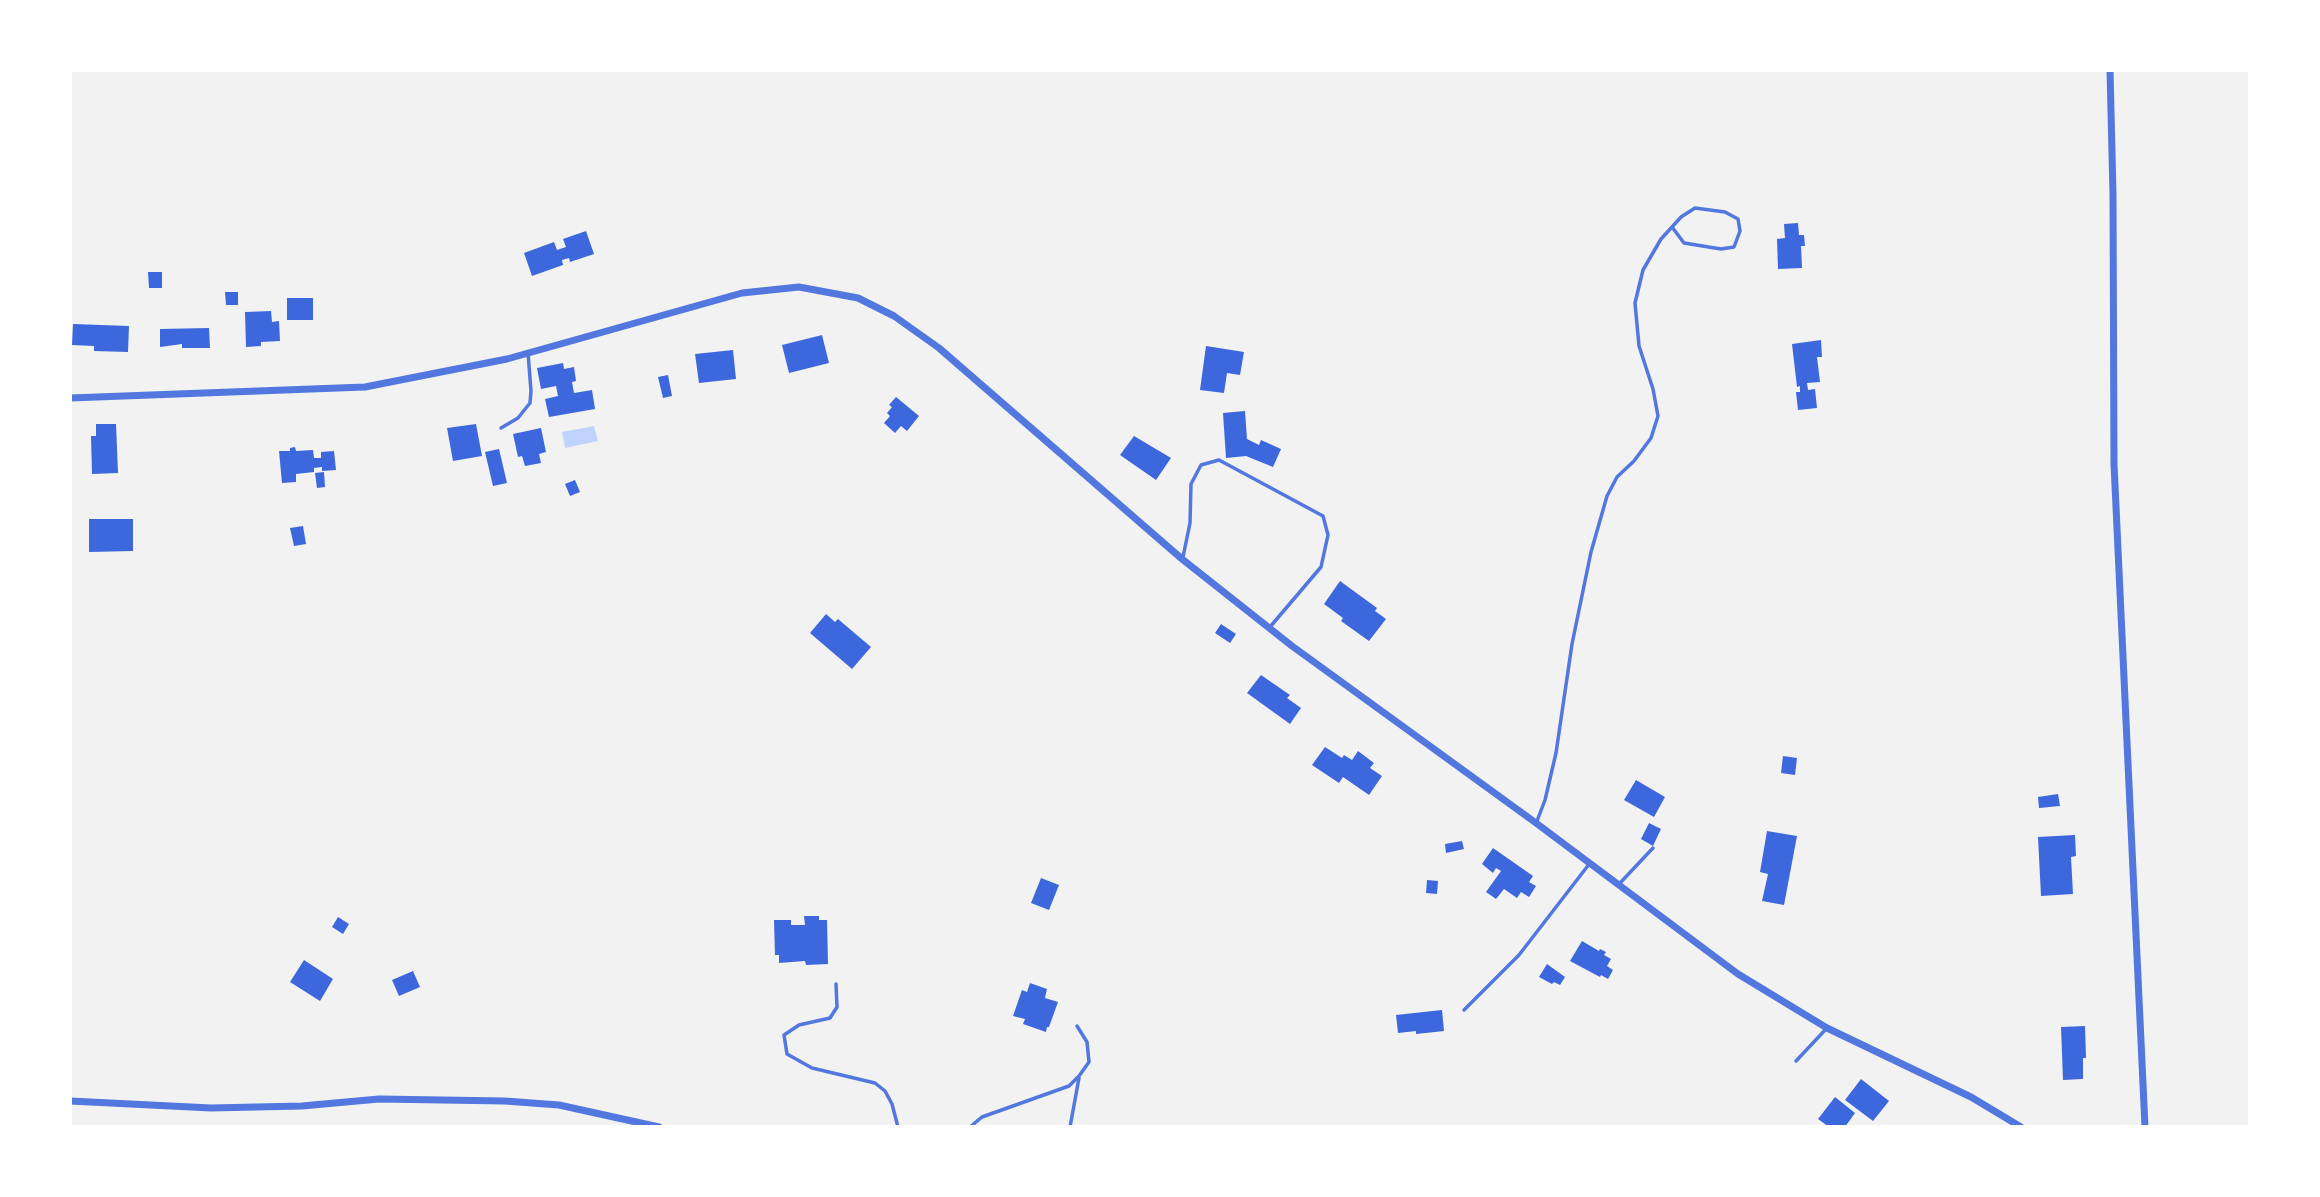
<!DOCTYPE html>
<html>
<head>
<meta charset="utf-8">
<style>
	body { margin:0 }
	#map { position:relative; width:2320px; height:1197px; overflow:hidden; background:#f2f2f2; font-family:Raleway,sans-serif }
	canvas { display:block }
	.frame { position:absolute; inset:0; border:72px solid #fff; pointer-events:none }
</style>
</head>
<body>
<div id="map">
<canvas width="2320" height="1197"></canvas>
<div class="frame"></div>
</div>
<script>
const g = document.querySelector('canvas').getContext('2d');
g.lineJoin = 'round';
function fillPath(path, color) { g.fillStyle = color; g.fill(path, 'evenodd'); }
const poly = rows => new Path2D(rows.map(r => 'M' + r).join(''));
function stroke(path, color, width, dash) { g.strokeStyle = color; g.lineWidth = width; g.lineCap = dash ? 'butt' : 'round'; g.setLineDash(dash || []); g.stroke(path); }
const water = poly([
	[594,426,598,441,565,448,562,432]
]);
const building = poly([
	[1798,223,1799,235,1804,235,1805,246,1801,246,1802,268,1778,269,1777,239,1785,238,1784,224],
	[586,231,594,254,570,262,569,258,562,260,563,265,532,276,524,253,554,242,557,250,566,247,563,239],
	[148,272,162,272,162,288,149,288],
	[225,292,238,292,238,305,226,305],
	[287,298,313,298,313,320,287,320],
	[271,311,272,322,279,321,280,341,261,342,261,346,246,347,245,312],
	[73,324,129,326,128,352,94,351,94,346,72,345],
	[209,328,210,348,182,348,182,344,160,347,160,329],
	[822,335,829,363,789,373,782,345],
	[1821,340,1822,357,1817,357,1820,382,1807,383,1808,390,1815,389,1817,408,1798,410,1796,392,1800,392,1800,386,1797,387,1792,344],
	[1206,346,1244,352,1240,375,1227,373,1224,393,1200,390],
	[733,350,736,379,699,383,695,354],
	[563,363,564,369,574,367,576,381,572,382,574,393,592,390,595,409,549,417,545,399,558,396,556,386,541,389,537,368],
	[668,375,672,396,663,398,658,377],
	[896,397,919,416,907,431,901,426,895,433,884,423,890,416,887,413,892,407,889,405],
	[1245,411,1247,439,1259,445,1261,440,1281,449,1273,467,1246,456,1226,458,1223,413],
	[96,424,116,424,118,473,92,474,91,436,96,436],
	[476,424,482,456,453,461,447,428],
	[541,428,546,452,539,454,541,463,525,466,522,456,518,457,513,434],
	[1134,436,1171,458,1156,480,1120,455],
	[295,447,296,451,313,450,314,458,321,458,321,452,334,451,336,470,322,471,322,467,314,468,314,472,296,474,296,482,282,483,279,451,290,451,290,448],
	[499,449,507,483,493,486,485,452],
	[324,472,325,487,317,488,315,473],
	[575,480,580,492,570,496,565,484],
	[89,519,133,519,133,551,89,552],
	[303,526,306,544,294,546,290,528],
	[1340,581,1377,608,1375,611,1386,619,1369,641,1341,621,1343,618,1324,604],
	[826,614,835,622,838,619,871,647,852,669,810,633],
	[1221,624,1236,634,1230,643,1215,633],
	[1261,675,1290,695,1287,698,1301,708,1290,724,1247,693],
	[1325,747,1342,758,1344,755,1352,760,1358,751,1374,763,1370,768,1382,776,1369,795,1343,777,1339,783,1312,765],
	[1783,756,1797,758,1795,775,1781,773],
	[1636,780,1665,797,1654,817,1624,800],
	[2058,794,2060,806,2039,808,2038,797],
	[1649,823,1661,829,1653,846,1641,839],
	[1767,831,1797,836,1784,905,1762,901,1768,874,1760,872],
	[2075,835,2076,856,2071,857,2073,894,2041,896,2038,837],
	[1462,841,1464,849,1446,853,1445,844],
	[1493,848,1533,876,1529,882,1536,886,1529,897,1521,892,1517,898,1504,889,1496,899,1486,892,1501,871,1496,868,1493,873,1482,864],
	[1041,878,1059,885,1049,910,1031,903],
	[1427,880,1438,881,1437,894,1426,893],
	[804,916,819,916,819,920,827,920,828,964,806,965,805,961,779,963,779,955,775,955,774,920,791,920,791,925,805,925],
	[338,917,349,924,343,934,332,927],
	[1582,941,1599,951,1600,949,1606,952,1604,955,1611,959,1607,966,1613,970,1608,979,1601,975,1600,977,1570,961],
	[304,960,333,979,320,1001,290,982],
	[1547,964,1565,977,1560,985,1554,982,1552,984,1539,977],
	[413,971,420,987,399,996,392,980],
	[1030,983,1047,989,1045,998,1058,1002,1049,1027,1047,1027,1046,1032,1023,1024,1025,1019,1013,1016,1022,990,1027,992],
	[1442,1010,1444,1031,1416,1034,1416,1031,1398,1033,1396,1015],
	[2085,1026,2086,1058,2083,1058,2083,1079,2063,1080,2061,1027],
	[1861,1079,1889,1101,1873,1121,1845,1100],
	[1835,1097,1855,1113,1845,1127,1829,1127,1818,1119]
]);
const service = poly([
	[501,428,518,418,530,403,531,391,528,353],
	[1183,557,1190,523,1191,484,1201,465,1219,460,1323,516,1328,535,1321,567,1270,627],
	[1537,821,1545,800,1556,753,1572,644,1591,552,1607,496,1617,477,1634,461,1651,438,1658,416,1653,389,1639,346,1635,303,1643,270,1661,239,1672,227,1681,217,1695,208,1725,212,1738,219,1740,231,1734,247,1721,249,1684,243,1672,227],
	[1620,883,1653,848],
	[836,984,837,1007,830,1018,799,1025,784,1035,787,1054,812,1068,875,1083,885,1091,892,1104,898,1127],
	[1464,1010,1519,955,1590,863],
	[1796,1061,1827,1028],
	[970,1127,982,1117,1069,1086,1079,1076,1089,1062,1087,1042,1077,1026],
	[1070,1127,1079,1078]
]);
const minor = poly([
	[2110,70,2113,194,2114,464,2145,1127],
	[70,398,365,387,507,359,742,293,799,287,858,298,894,316,939,348,1182,559,1292,646,1536,823,1738,974,1827,1028,1971,1097,2021,1127],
	[70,1101,211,1108,302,1106,379,1099,505,1101,559,1105,659,1127]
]);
fillPath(water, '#bfd3fe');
fillPath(building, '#3d67dc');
stroke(service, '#5277de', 3.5);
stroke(minor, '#5277de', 7);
</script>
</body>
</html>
